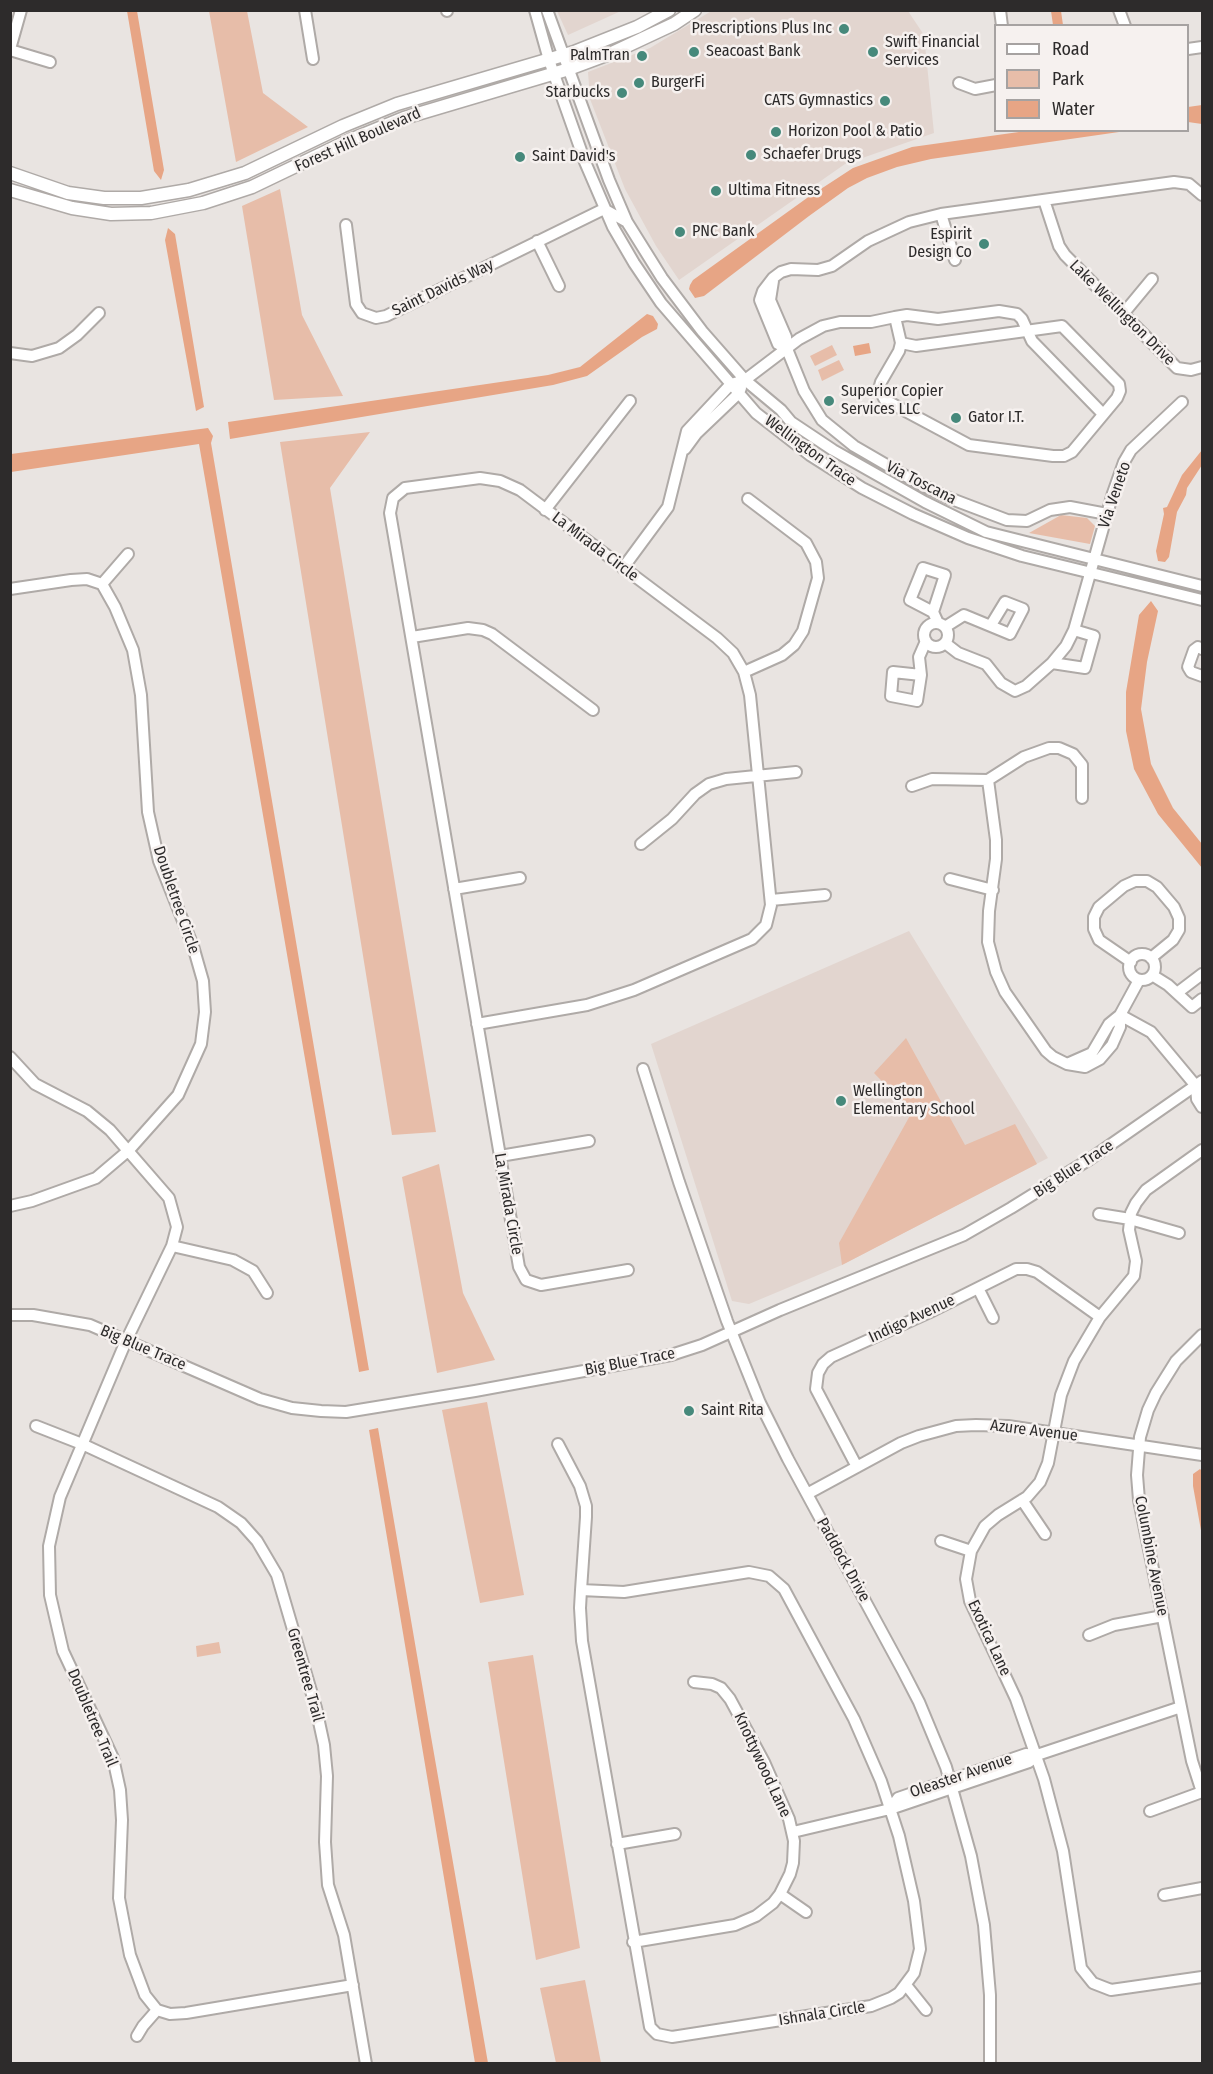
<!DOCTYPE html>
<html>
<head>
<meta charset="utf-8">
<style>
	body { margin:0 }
	#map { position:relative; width:1213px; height:2074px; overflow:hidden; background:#e9e4e1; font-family:"Fira Sans Condensed",sans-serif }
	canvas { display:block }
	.frame { position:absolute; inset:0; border:12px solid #2d2b2b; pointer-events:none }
	.legend { position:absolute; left:994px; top:24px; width:195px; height:108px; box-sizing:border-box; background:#f6f1ef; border:2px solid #a6a2a1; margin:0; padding:8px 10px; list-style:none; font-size:18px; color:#2d2b2b }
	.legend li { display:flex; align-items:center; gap:12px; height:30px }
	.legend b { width:30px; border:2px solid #a6a2a1 }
</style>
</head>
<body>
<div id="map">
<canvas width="1213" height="2074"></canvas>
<div class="frame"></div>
<ul class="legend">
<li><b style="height:8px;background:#fff"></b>Road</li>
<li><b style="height:16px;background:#e7bda9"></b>Park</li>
<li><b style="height:16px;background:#e7a585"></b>Water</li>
</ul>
</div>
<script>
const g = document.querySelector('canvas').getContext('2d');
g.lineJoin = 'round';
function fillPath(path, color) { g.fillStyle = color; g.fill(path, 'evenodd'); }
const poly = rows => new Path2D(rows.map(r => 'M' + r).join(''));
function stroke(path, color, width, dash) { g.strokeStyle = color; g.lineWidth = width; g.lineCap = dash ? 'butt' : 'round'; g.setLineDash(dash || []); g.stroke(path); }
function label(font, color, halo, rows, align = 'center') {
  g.font = font + ' "Fira Sans Condensed",sans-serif'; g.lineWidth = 5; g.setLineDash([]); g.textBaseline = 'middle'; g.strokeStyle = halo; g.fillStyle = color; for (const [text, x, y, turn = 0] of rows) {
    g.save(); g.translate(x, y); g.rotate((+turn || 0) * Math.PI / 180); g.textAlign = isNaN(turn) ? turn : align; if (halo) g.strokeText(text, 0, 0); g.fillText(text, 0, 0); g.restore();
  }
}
const built = poly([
	[713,10,908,11,924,35,934,133,845,164,679,280,656,246,625,189,590,99,588,72,650,48],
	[557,11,621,11,568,35],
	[909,931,1048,1158,842,1265,749,1304,732,1301,651,1044]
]);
const green = poly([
	[209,11,247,11,263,93,308,127,236,162],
	[280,189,302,315,343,396,274,400,242,206],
	[832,345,837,355,815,366,810,356],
	[839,360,844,370,822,381,818,370],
	[370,432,330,488,436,1132,392,1135,280,442],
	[1061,515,1087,518,1095,526,1090,544,1029,533],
	[906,1038,965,1145,1015,1124,1037,1164,842,1265,839,1243,912,1112,874,1073],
	[439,1164,463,1293,495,1360,437,1373,402,1177],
	[487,1402,524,1595,480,1603,442,1410],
	[219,1642,221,1653,197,1657,196,1646],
	[533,1655,580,1948,536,1960,488,1662],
	[585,1980,601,2063,556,2063,540,1988]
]);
const water = poly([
	[127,11,137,11,164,170,161,180,154,171],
	[1051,11,1061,11,1063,25,1053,25],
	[1202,105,1202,124,1188,122,1188,107],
	[1026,131,1126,131,931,159,897,167,867,178,848,188,809,216,704,296,695,298,689,289,690,285,693,280,807,198,853,168,912,147],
	[168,228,175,234,204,407,196,411,165,240],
	[647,314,653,316,658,324,657,329,642,337,587,376,553,385,230,439,228,422,548,375,580,367],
	[869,343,871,353,855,356,853,346],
	[208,428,213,436,211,443,369,1370,359,1372,199,444,11,472,11,454],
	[1202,450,1202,465,1187,488,1186,495,1177,512,1169,557,1165,562,1158,561,1156,551,1164,514,1163,508,1167,507,1182,475],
	[1151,601,1158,611,1147,662,1141,709,1151,764,1173,808,1202,844,1202,868,1158,814,1134,769,1126,731,1126,692,1139,615],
	[378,1428,429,1725,488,2063,475,2063,369,1430],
	[1200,1469,1202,1471,1202,1536,1193,1486,1193,1474]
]);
const minor = poly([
	[305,10,313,59],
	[447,10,447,11],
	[535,10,549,60,585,162,613,227,634,263,661,303,756,413,810,455,862,488,913,514,968,538,1022,556,1202,600],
	[547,10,609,180,627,222,662,278,702,331,745,380,781,410,791,422,833,450,925,502,986,532,1202,586],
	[1000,10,1002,26],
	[1119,10,1125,26],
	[10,49,21,10],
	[1188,49,1202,47],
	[10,50,50,62],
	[959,83,975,89,996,85],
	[1044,200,1059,246,1065,255,1177,368,1191,370,1202,367],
	[941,214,955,260],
	[346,225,356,304,362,313,376,318,386,316,604,209,627,222],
	[537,241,559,286],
	[773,281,770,300,786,337,787,349,804,391,822,420,854,446,916,482,949,498,1007,520,1027,521,1050,510,1070,507,1107,514],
	[1123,314,1152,279],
	[895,317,907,315,938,319,999,311,1017,314,1022,319,1032,341,1103,414],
	[787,349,778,344,760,300,763,291,773,278,781,272,791,269,818,270,832,266,868,241,909,222,941,214,1174,182,1189,184,1202,195],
	[10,353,32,356,59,348,77,335,99,313],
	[685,449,696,434,739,393,741,388],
	[545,510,630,401],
	[623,568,668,507,687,431,731,384,745,380,799,339,823,326,840,322,871,322,895,317,901,343,899,351,881,382,879,389,885,400,969,445,1053,456,1064,456,1072,452,1117,398,1120,391,1119,384,1062,326,916,346,901,343],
	[102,584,128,554],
	[10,589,71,580,87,579,102,584,115,607,133,650,141,695,148,812,159,861,193,946,203,981,205,1012,201,1044,178,1095,129,1150,96,1178,32,1201,10,1206],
	[933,612,945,575,923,568,910,600,933,612,938,623],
	'924 635a12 12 0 1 1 24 0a12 12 0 1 1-24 0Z',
	[945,627,964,615,1010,634,1023,609,1005,602,991,625],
	[412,637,468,628,483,630,492,634,593,710],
	[945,643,958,653,986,664,1001,683,1015,691,1026,686,1052,663,1066,646,1074,630,1113,493,1124,462,1131,450,1182,402],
	[1202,649,1198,647,1194,650,1188,667,1191,672,1202,676],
	[1052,663,1085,668,1094,636,1074,630],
	[744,672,782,655,794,645,803,631,818,578,816,562,806,543,748,499],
	[921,675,893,672,891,696,917,701,921,675,919,657,926,641],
	[988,780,996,840,996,859,989,911,988,942,996,972,1005,992,1046,1051,1053,1057,1067,1064,1085,1067,1100,1059,1112,1045,1120,1027,1120,1015],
	[912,786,932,779,988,780,1024,757,1049,748,1059,748,1073,754,1082,765,1082,798],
	[641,844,672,819,695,794,709,784,726,779,796,772],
	[950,879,993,890],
	[454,889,520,878],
	[771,900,825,895],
	'1129 967a13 13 0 1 1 26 0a13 13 0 1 1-26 0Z',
	[1131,962,1099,940,1094,929,1094,917,1099,907,1124,886,1135,881,1147,881,1157,887,1174,907,1179,918,1179,930,1173,940,1151,958],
	[1152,975,1168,985,1192,1007,1202,999],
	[1139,980,1120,1015,1151,1032,1196,1086,1202,1089],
	[1177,993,1202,974],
	[477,1024,587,1005,634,990,752,939,766,925,771,905,750,695,744,672,733,653,717,638,520,490,500,481,480,478,405,488,393,498,390,513,500,1156,519,1267,526,1280,541,1285,628,1270],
	[10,1057,35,1084,87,1111,110,1130,169,1198,177,1227,172,1246,126,1341,60,1497,49,1546,50,1595,63,1651,113,1758,120,1790,122,1820,119,1898,130,1955,145,1995,157,2010,170,2014,186,2013,353,1985],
	[1067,1064,1092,1053,1109,1024,1120,1015],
	[643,1069,679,1182,727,1321,760,1403,788,1459,903,1671,919,1702,946,1767,971,1856,984,1925,990,1995,990,2064],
	[1196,1086,1197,1099,1202,1107],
	[1202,1150,1146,1190,1136,1203,1131,1213,1129,1230,1136,1261,1134,1276,1100,1317,1074,1361,1061,1395,1048,1463,1040,1482,1027,1497,998,1515,985,1526,971,1551,966,1579,970,1601,1016,1699,1044,1779,1063,1851,1081,1968,1093,1983,1111,1990,1202,1977],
	[500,1156,589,1141],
	[1099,1214,1130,1219,1179,1233],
	[172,1246,233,1260,253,1271,267,1293],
	[978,1288,993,1318],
	[10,1315,33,1315,90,1325,260,1399,292,1408,321,1411,346,1412,475,1391,671,1355,702,1345,780,1310,964,1235,1011,1208,1090,1159,1202,1081],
	[1202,1335,1176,1361,1156,1393,1148,1410,1140,1437,1137,1475,1139,1500,1181,1707,1192,1761,1202,1792],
	[36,1426,82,1444,218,1507,241,1523,257,1541,277,1575,316,1708,324,1745,327,1776,325,1842,328,1885,344,1935,366,2064],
	[558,1444,580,1486,586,1506,586,1517,581,1590,580,1608,582,1641,650,2027,657,2034,672,2037,871,2006,891,1998,899,1993,914,1973,920,1949,914,1901,899,1836,881,1781,854,1719,784,1589,769,1576,749,1572,624,1592,581,1590],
	[857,1467,816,1389,818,1373,823,1364,831,1357,928,1313,1016,1269,1027,1269,1037,1272,1100,1317],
	[807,1494,901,1443,919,1436,956,1426,976,1425,1008,1426,1202,1455],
	[1022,1500,1045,1534],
	[941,1541,971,1551],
	[1089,1635,1114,1625,1163,1616],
	[891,1808,898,1798,1026,1754,1037,1755],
	[1150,1811,1202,1792],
	[793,1832,890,1809,1029,1762,1037,1755,1181,1707],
	[617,1844,675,1834],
	[780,1894,806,1912],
	[1164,1895,1202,1888],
	[633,1942,735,1925,756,1916,773,1903,780,1894,790,1874,793,1863,794,1841,789,1819,764,1762,730,1699,721,1688,712,1684,694,1682],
	[906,1985,926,2010],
	[137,2036,143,2026,157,2010]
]);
const major = poly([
	[10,173,68,193,104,198,141,198,189,190,245,173,343,126,397,104,574,52,637,27,669,10],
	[10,190,72,208,111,214,151,213,203,203,252,187,350,140,404,118,569,69,612,53,674,24,695,10]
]);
const markers = [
	[844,29,6,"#46897b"],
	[694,52,6,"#46897b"],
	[873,52,6,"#46897b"],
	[642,56,6,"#46897b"],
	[639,83,6,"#46897b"],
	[622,93,6,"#46897b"],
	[885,101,6,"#46897b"],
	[776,132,6,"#46897b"],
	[751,155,6,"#46897b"],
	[520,157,6,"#46897b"],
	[716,191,6,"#46897b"],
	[680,232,6,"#46897b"],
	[984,244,6,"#46897b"],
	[829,401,6,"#46897b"],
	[956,418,6,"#46897b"],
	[841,1101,6,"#46897b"],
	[689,1411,6,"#46897b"]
];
const poiNames = [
	["Prescriptions Plus Inc",832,29,"right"],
	["Swift Financial",885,43],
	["Services",885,61],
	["Seacoast Bank",706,52],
	["PalmTran",630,56,"right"],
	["BurgerFi",651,83],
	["Starbucks",610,93,"right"],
	["CATS Gymnastics",873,101,"right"],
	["Horizon Pool & Patio",788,132],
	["Schaefer Drugs",763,155],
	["Saint David's",532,157],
	["Ultima Fitness",728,191],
	["PNC Bank",692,232],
	["Espirit",972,235,"right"],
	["Design Co",972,253,"right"],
	["Superior Copier",841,392],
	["Services LLC",841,410],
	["Gator I.T.",968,418],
	["Wellington",853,1092],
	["Elementary School",853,1110],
	["Saint Rita",701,1411]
];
const streetNames = [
	["Forest Hill Boulevard",358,140,-24],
	["Saint Davids Way",443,288,-26],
	["Lake Wellington Drive",1122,313,45],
	["Wellington Trace",810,451,36],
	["Via Toscana",921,483,27],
	["Via Veneto",1115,495,-71],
	["La Mirada Circle",595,547,37],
	["Doubletree Circle",176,900,71],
	["Big Blue Trace",1074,1169,-33],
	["La Mirada Circle",508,1204,80],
	["Indigo Avenue",912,1319,-25],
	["Big Blue Trace",143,1348,23],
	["Big Blue Trace",630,1362,-11],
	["Azure Avenue",1034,1431,7],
	["Columbine Avenue",1151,1556,79],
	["Paddock Drive",843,1560,61],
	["Exotica Lane",989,1638,65],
	["Greentree Trail",305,1675,74],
	["Doubletree Trail",92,1718,67],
	["Knottywood Lane",762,1765,65],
	["Oleaster Avenue",961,1776,-19],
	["Ishnala Circle",822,2014,-9]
];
fillPath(built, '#e2d5cf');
fillPath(green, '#e7bda9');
fillPath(water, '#e7a585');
stroke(minor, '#afaaa7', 14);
stroke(major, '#afaaa7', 15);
stroke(minor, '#fff', 10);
stroke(major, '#fff', 12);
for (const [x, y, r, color] of markers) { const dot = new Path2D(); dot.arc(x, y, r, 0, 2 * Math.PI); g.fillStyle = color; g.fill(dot); stroke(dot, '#f6f1ef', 2); }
label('16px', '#2d2b2b', '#f6f1ef', poiNames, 'left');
label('16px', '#2d2b2b', '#f6f1ef', streetNames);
</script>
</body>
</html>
